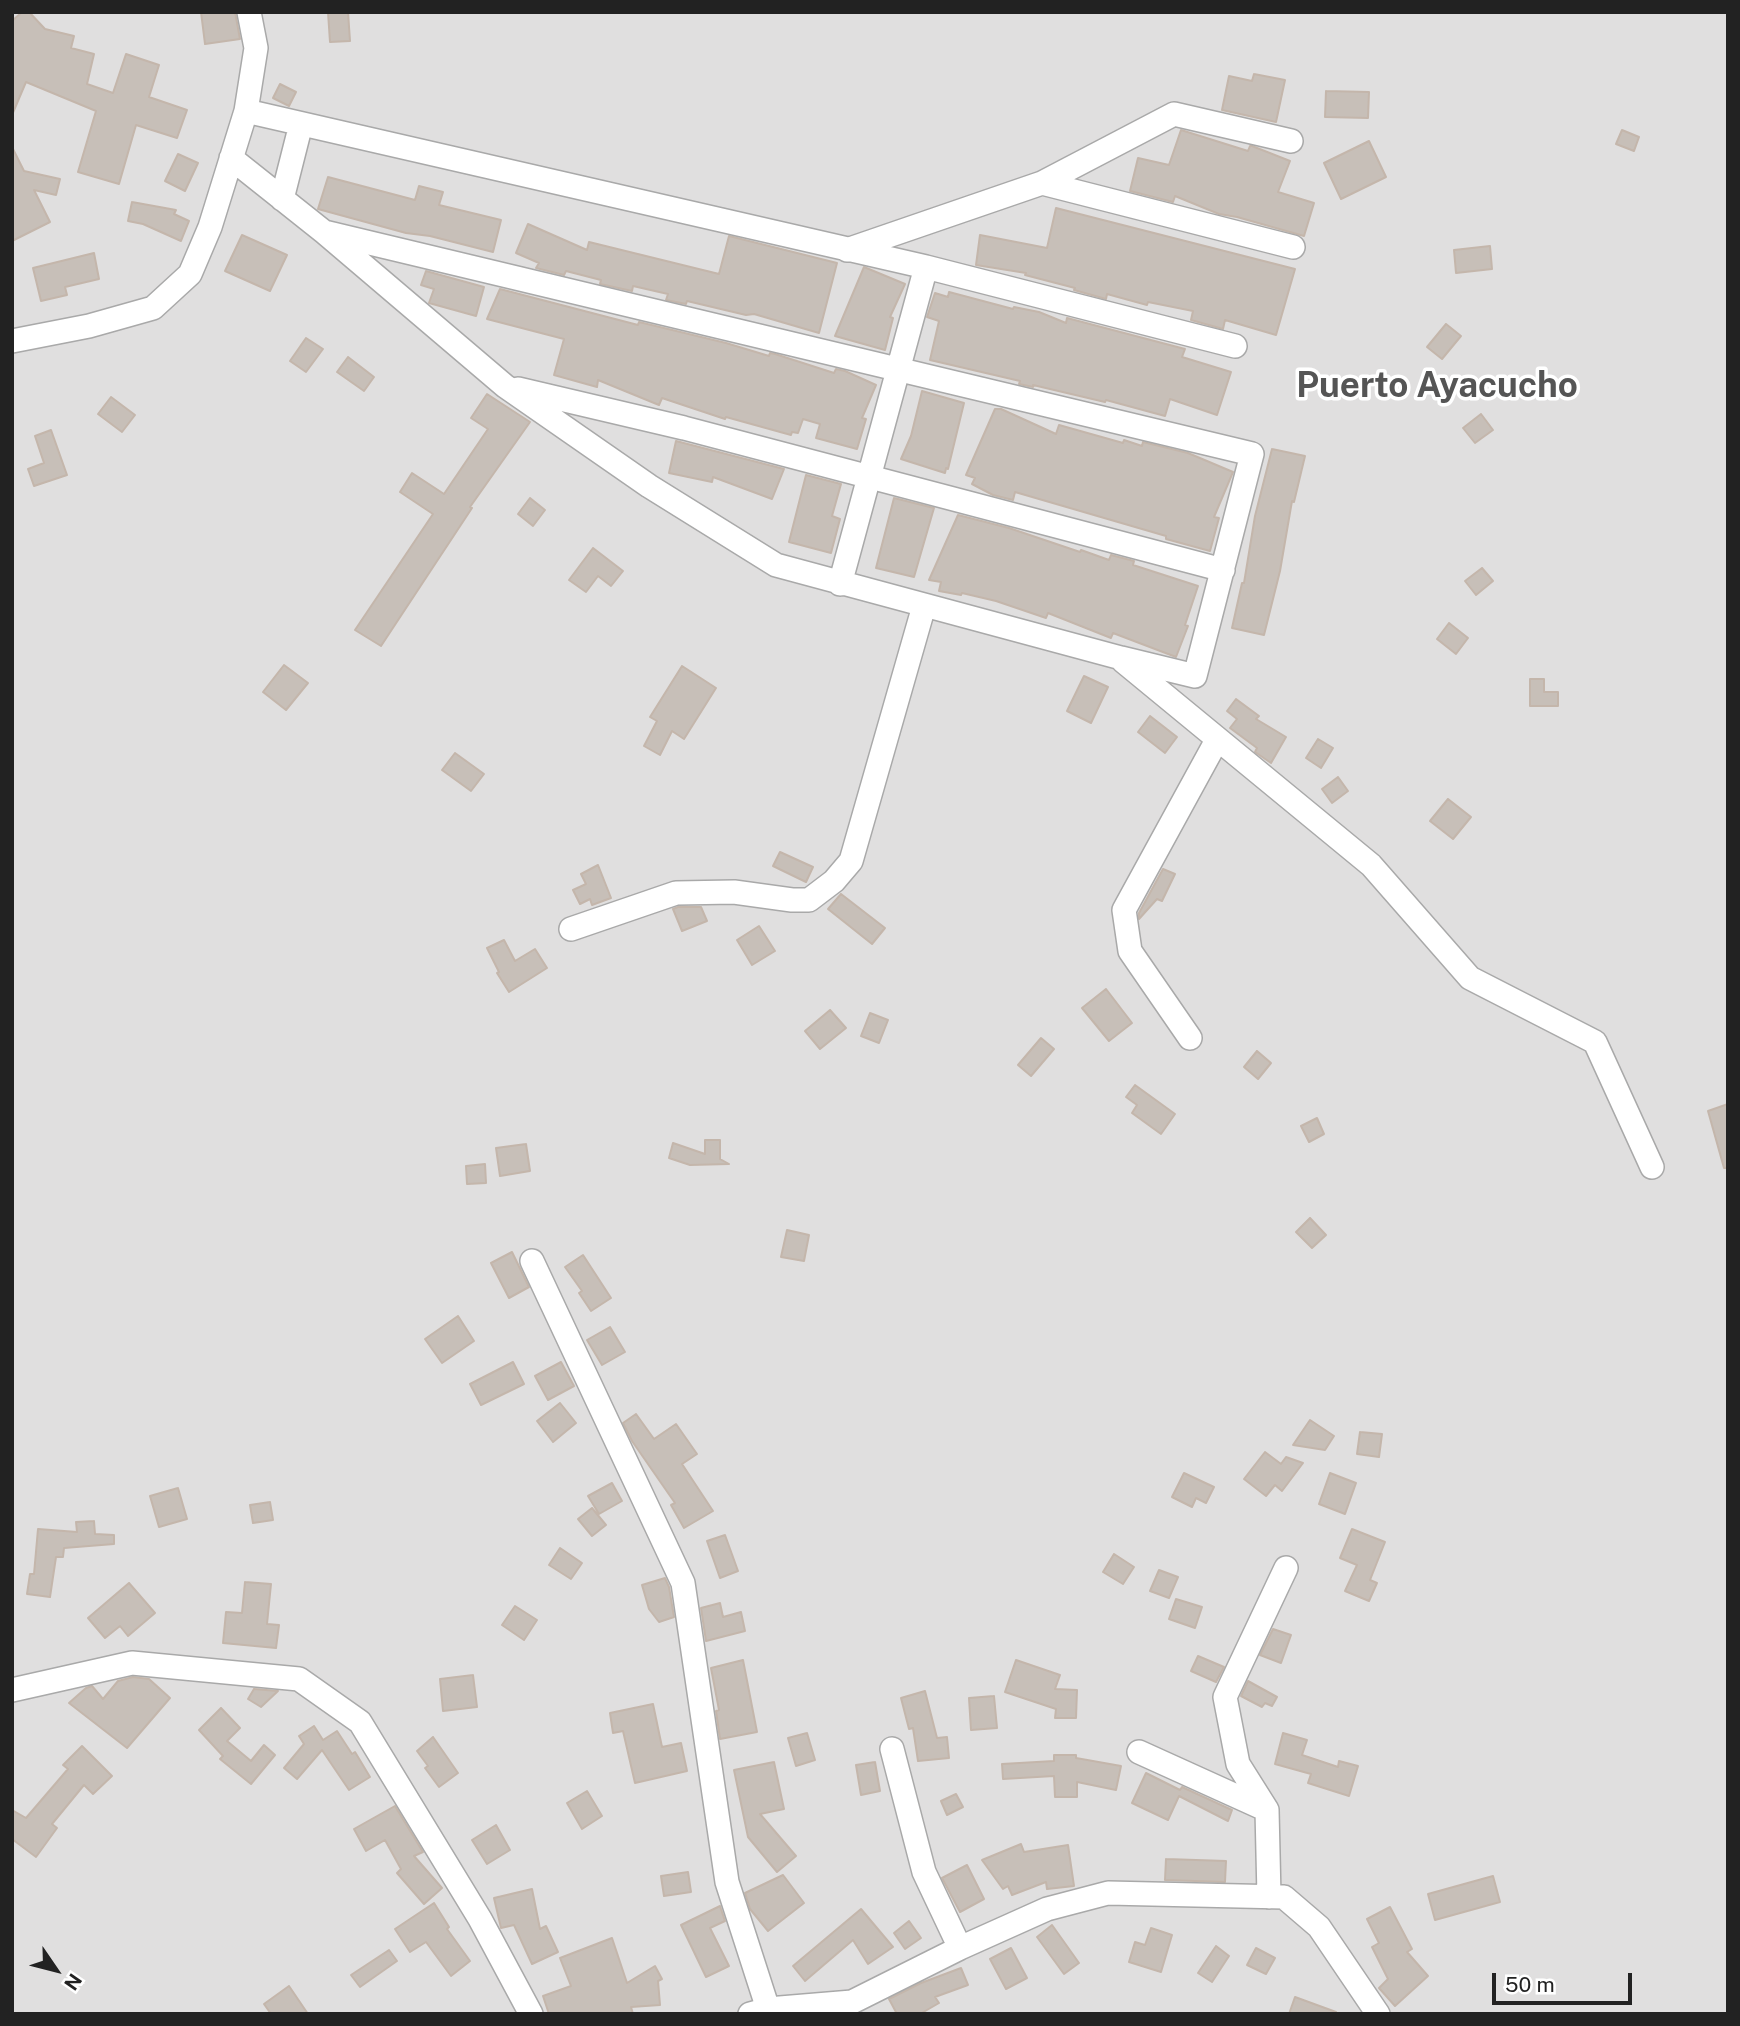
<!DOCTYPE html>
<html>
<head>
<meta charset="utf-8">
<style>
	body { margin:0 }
	#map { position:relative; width:1740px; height:2026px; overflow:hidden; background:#f2efe9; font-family:"Public Sans",sans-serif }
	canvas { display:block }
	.frame { position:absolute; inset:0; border:14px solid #222; pointer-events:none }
	.north { position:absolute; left:21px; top:1935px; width:70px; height:70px; -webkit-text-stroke:5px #fff; paint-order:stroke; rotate:125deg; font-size:19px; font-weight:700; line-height:28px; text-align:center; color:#222 }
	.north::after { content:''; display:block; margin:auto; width:24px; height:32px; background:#222; clip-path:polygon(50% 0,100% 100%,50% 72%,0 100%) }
	.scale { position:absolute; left:1492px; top:1973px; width:140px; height:32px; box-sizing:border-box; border:4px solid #222; border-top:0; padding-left:9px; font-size:21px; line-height:24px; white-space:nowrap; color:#222; -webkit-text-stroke:5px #fff; paint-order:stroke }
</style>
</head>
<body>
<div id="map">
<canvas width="1740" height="2026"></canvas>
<div class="frame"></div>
<div class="north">N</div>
<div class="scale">50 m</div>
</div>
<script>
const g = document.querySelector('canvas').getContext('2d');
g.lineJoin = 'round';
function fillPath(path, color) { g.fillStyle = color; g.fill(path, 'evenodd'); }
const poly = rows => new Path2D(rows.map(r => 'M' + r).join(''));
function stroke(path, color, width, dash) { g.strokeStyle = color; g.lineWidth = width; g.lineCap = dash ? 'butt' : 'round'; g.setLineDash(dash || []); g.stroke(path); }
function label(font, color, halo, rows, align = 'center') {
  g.font = font + ' "Public Sans",sans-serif'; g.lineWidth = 7; g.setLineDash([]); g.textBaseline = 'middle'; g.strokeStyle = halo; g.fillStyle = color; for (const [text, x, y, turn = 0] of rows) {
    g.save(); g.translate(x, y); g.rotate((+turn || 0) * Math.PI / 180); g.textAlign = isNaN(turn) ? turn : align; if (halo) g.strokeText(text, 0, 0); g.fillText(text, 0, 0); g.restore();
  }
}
const residential = poly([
	[12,12,1728,12,1728,2014,12,2014]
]);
const building = poly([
	[22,12,29,12,45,29,74,36,71,48,94,54,87,84,113,93,126,54,159,65,149,97,187,110,177,138,136,125,119,184,78,172,96,111,26,82,12,115,12,21,22,12],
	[201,12,235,12,240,39,205,44,201,12],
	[328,12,348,12,350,41,330,42,328,12],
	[1254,74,1285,80,1276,122,1222,110,1229,76,1252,81,1254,74],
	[280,84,296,92,289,106,273,98,280,84],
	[1326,91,1369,92,1368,118,1325,117,1326,91],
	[1181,130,1248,151,1250,146,1252,146,1290,161,1278,192,1314,203,1304,236,1237,217,1219,214,1175,196,1173,202,1130,191,1138,158,1169,165,1181,130],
	[1622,130,1639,137,1634,151,1616,144,1622,130],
	[1369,141,1386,177,1341,199,1324,163,1369,141],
	[12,147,24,171,60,179,56,195,34,190,50,222,12,241,12,147],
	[178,154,198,163,185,191,165,181,178,154],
	[328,177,415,200,419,186,443,192,439,205,501,220,493,252,430,236,406,233,318,209,328,177],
	[132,202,176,210,174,214,189,221,181,241,143,224,128,221,132,202],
	[1056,208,1295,269,1276,335,1225,320,1223,329,1191,320,1193,311,1148,302,1147,305,1107,294,1106,299,1074,290,1075,288,1025,275,1026,273,976,265,980,235,1047,248,1056,208],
	[528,224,587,250,589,242,719,274,729,236,837,263,819,333,754,314,746,315,687,301,686,304,666,300,668,294,633,286,632,291,600,284,601,280,566,271,564,275,536,268,539,263,516,253,528,224],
	[242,235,287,255,270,291,225,271,242,235],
	[1490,246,1492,269,1456,273,1454,250,1490,246],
	[94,253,99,279,65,287,67,295,41,301,33,268,94,253],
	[864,267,905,284,890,317,893,318,885,350,835,336,864,267],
	[426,271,484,287,476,316,429,303,434,289,421,285,426,271],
	[500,289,638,325,639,322,726,343,769,356,770,353,775,354,834,373,836,369,845,371,876,385,862,418,866,419,857,449,816,438,820,424,803,419,798,433,792,432,791,435,726,417,725,419,662,398,659,405,598,380,597,387,554,375,564,339,487,319,500,289],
	[949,292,1013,309,1014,307,1039,312,1066,323,1067,318,1185,349,1182,357,1231,372,1217,415,1170,399,1165,416,1106,400,1105,402,1033,385,1033,387,1019,384,1020,381,930,360,939,321,927,317,935,293,948,297,949,292],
	[1446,324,1461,336,1442,359,1427,347,1446,324],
	[306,338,323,349,306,372,290,361,306,338],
	[348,357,374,377,364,391,337,372,348,357],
	[922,391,964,403,948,469,946,468,945,473,901,459,911,436,922,391],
	[487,394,530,422,470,507,472,508,381,646,355,630,433,514,400,492,412,473,444,494,488,429,471,418,487,394],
	[111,397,135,415,122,432,98,414,111,397],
	[995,409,1001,409,1056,434,1059,425,1123,443,1124,440,1142,446,1143,442,1188,453,1233,472,1214,517,1219,518,1210,551,1166,539,1166,536,1015,492,1013,500,993,495,972,484,975,478,966,475,995,409],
	[1481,414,1493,430,1475,443,1463,428,1481,414],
	[51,430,67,475,34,486,28,469,44,463,35,436,51,430],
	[676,441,784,469,772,499,713,477,712,482,669,473,676,441],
	[1272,449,1305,456,1294,502,1292,501,1280,571,1264,635,1232,628,1242,583,1244,583,1255,516,1272,449],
	[806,475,841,484,832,516,840,519,831,553,789,542,806,475],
	[530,498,545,510,533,526,518,514,530,498],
	[894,498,934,508,914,577,876,568,894,498],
	[958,515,1009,528,1080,552,1081,550,1109,560,1111,555,1134,561,1133,565,1198,586,1185,625,1188,626,1176,657,1113,633,1111,638,1048,613,1046,618,996,601,962,593,961,595,939,591,941,582,929,580,958,515],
	[593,548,623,571,611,586,598,576,586,592,569,580,593,548],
	[1482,568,1493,581,1476,595,1465,581,1482,568],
	[1449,623,1468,638,1456,654,1437,639,1449,623],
	[284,665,308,683,286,710,263,692,284,665],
	[682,666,716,688,684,739,672,731,660,755,644,746,657,721,650,717,682,666],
	[1084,676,1108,687,1091,723,1067,711,1084,676],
	[1530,679,1544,679,1544,692,1558,692,1558,706,1530,706,1530,679],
	[1236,699,1259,716,1256,719,1286,737,1271,763,1255,752,1257,748,1230,728,1237,719,1227,711,1236,699],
	[1150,716,1177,737,1165,753,1138,732,1150,716],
	[1318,739,1333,748,1321,768,1306,758,1318,739],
	[455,753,484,774,471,791,442,770,455,753],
	[1338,777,1348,791,1332,803,1322,789,1338,777],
	[1448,799,1471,817,1453,839,1430,821,1448,799],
	[780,852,813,867,806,882,773,866,780,852],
	[598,865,611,898,592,905,590,899,580,904,573,890,586,884,581,874,598,865],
	[1163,869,1175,874,1162,901,1157,899,1139,919,1139,913,1163,869],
	[841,894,885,928,872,944,828,909,841,894],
	[678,907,701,907,707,921,682,931,673,909,678,907],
	[759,926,775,951,752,965,737,940,759,926],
	[504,940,515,961,535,949,547,968,509,992,497,973,499,972,487,948,504,940],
	[1106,989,1132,1023,1109,1041,1082,1008,1106,989],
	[830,1010,846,1028,820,1049,805,1031,830,1010],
	[870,1013,888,1020,879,1043,861,1036,870,1013],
	[1041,1038,1054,1049,1031,1076,1018,1065,1041,1038],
	[1257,1051,1271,1063,1258,1079,1244,1067,1257,1051],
	[1135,1085,1175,1114,1161,1134,1132,1113,1137,1105,1126,1097,1135,1085],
	[1728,1104,1728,1168,1724,1168,1708,1111,1728,1104],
	[1317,1118,1324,1134,1309,1142,1301,1126,1317,1118],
	[705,1140,720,1140,720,1159,729,1164,690,1165,669,1158,673,1143,705,1154,705,1140],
	[526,1144,530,1171,500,1176,496,1148,526,1144],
	[485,1164,486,1183,467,1184,466,1166,485,1164],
	[1310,1218,1326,1235,1312,1248,1296,1232,1310,1218],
	[787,1230,809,1235,804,1261,781,1257,787,1230],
	[512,1252,529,1287,509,1298,491,1263,512,1252],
	[583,1255,611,1298,591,1311,579,1293,582,1291,565,1267,583,1255],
	[458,1316,474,1341,442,1363,425,1339,458,1316],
	[610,1327,625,1352,602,1365,587,1340,610,1327],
	[513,1362,524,1384,481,1405,470,1384,513,1362],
	[561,1362,574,1386,548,1400,535,1376,561,1362],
	[560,1403,576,1423,553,1442,537,1421,560,1403],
	[636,1414,654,1439,676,1424,697,1454,682,1464,713,1511,684,1528,671,1505,675,1503,632,1441,623,1423,636,1414],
	[1310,1420,1334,1436,1325,1450,1293,1445,1310,1420],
	[1360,1432,1382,1434,1379,1457,1357,1454,1360,1432],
	[1265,1452,1281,1464,1286,1457,1303,1463,1282,1491,1275,1485,1266,1496,1244,1479,1265,1452],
	[1184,1473,1214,1487,1206,1503,1196,1498,1192,1507,1172,1497,1184,1473],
	[1330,1473,1356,1483,1345,1514,1319,1504,1330,1473],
	[612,1483,622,1501,599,1514,588,1496,612,1483],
	[178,1488,187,1519,159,1527,150,1496,178,1488],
	[270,1502,273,1520,253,1523,250,1505,270,1502],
	[592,1508,606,1525,592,1536,578,1519,592,1508],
	[94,1521,95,1534,114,1535,114,1544,64,1548,63,1557,56,1557,50,1597,27,1594,30,1574,34,1574,38,1529,77,1532,76,1522,94,1521],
	[1352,1529,1385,1542,1370,1580,1377,1583,1369,1601,1345,1591,1357,1565,1340,1558,1352,1529],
	[725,1535,738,1571,720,1578,707,1541,725,1535],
	[560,1548,582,1563,571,1579,549,1565,560,1548],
	[1114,1554,1134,1567,1123,1584,1103,1572,1114,1554],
	[1159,1570,1178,1577,1169,1598,1150,1591,1159,1570],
	[665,1578,669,1587,674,1617,659,1622,649,1609,642,1585,665,1578],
	[245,1582,271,1584,267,1624,279,1625,276,1648,223,1643,226,1612,242,1613,245,1582],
	[129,1583,155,1613,128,1636,120,1626,105,1638,88,1618,129,1583],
	[1176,1599,1202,1607,1195,1628,1169,1619,1176,1599],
	[720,1603,723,1617,741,1612,745,1631,706,1641,701,1608,720,1603],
	[515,1606,537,1620,524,1640,502,1625,515,1606],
	[1273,1629,1291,1635,1281,1663,1260,1655,1273,1629],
	[1198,1656,1224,1667,1216,1682,1191,1671,1198,1656],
	[743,1660,757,1732,720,1739,716,1711,719,1710,711,1668,743,1660],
	[1016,1660,1060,1675,1055,1689,1077,1690,1076,1718,1055,1718,1056,1709,1005,1692,1016,1660],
	[473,1675,477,1707,443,1711,440,1679,473,1675],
	[133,1677,149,1679,170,1698,127,1748,69,1703,86,1688,92,1686,103,1699,118,1681,133,1677],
	[1248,1681,1277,1697,1272,1706,1265,1703,1262,1707,1241,1696,1248,1681],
	[254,1689,278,1691,261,1707,248,1699,254,1689],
	[925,1691,937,1738,947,1737,949,1758,918,1761,913,1728,909,1729,901,1698,925,1691],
	[994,1696,997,1728,971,1730,969,1698,994,1696],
	[653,1704,662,1747,681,1743,687,1771,635,1783,623,1731,613,1733,610,1713,653,1704],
	[221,1708,240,1728,227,1741,251,1761,264,1745,275,1755,251,1784,220,1759,223,1756,199,1730,221,1708],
	[314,1726,323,1740,337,1731,352,1754,355,1752,370,1777,349,1790,322,1750,297,1779,284,1768,304,1744,299,1736,314,1726],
	[807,1733,815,1760,796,1766,788,1738,807,1733],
	[1283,1733,1307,1740,1302,1755,1338,1767,1339,1761,1358,1766,1349,1796,1308,1783,1311,1774,1275,1764,1283,1733],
	[433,1737,458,1773,439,1787,425,1768,428,1766,417,1751,433,1737],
	[82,1746,112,1776,93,1794,84,1785,52,1824,57,1828,36,1857,12,1839,12,1810,26,1818,68,1769,63,1765,82,1746],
	[1054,1755,1076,1755,1076,1758,1121,1766,1116,1790,1077,1782,1077,1797,1055,1797,1054,1776,1003,1779,1002,1764,1054,1761,1054,1755],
	[774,1762,784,1809,760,1814,796,1856,777,1872,748,1837,734,1770,774,1762],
	[875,1762,880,1791,861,1795,856,1765,875,1762],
	[1146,1773,1180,1790,1182,1787,1232,1810,1228,1821,1179,1796,1168,1820,1132,1803,1146,1773],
	[587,1791,602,1816,582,1829,567,1803,587,1791],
	[956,1794,963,1807,947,1815,941,1801,956,1794],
	[395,1806,423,1852,414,1856,442,1888,424,1904,397,1873,401,1869,385,1840,366,1851,354,1829,395,1806],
	[496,1825,510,1850,487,1864,472,1840,496,1825],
	[1021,1844,1024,1852,1068,1845,1074,1886,1047,1889,1046,1882,1012,1895,1008,1886,1003,1889,982,1860,1021,1844],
	[1166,1859,1226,1861,1225,1882,1165,1880,1166,1859],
	[967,1865,984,1899,960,1912,942,1878,967,1865],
	[688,1872,691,1892,664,1896,661,1876,688,1872],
	[783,1875,804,1903,768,1931,750,1909,745,1893,783,1875],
	[1493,1876,1500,1902,1435,1920,1428,1894,1493,1876],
	[532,1889,540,1929,546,1926,558,1952,532,1964,514,1925,501,1928,494,1898,532,1889],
	[434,1903,449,1927,447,1929,470,1961,451,1976,426,1942,410,1952,395,1929,434,1903],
	[720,1906,725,1921,710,1928,729,1966,706,1977,681,1925,720,1906],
	[1390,1907,1412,1949,1407,1952,1428,1976,1395,2006,1379,1988,1388,1979,1372,1947,1379,1943,1367,1919,1390,1907],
	[861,1909,893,1947,868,1964,853,1940,805,1981,793,1966,861,1909],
	[909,1921,921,1938,905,1949,894,1933,909,1921],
	[1052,1925,1079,1963,1064,1974,1037,1937,1052,1925],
	[1151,1928,1172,1935,1161,1972,1129,1962,1135,1942,1145,1945,1151,1928],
	[612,1938,627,1983,655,1966,662,1979,658,1981,660,2005,631,2007,633,2014,549,2014,543,1996,571,1986,560,1958,612,1938],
	[1216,1946,1229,1956,1212,1982,1198,1973,1216,1946],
	[1011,1948,1027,1978,1006,1989,990,1959,1011,1948],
	[1256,1948,1275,1958,1266,1974,1247,1965,1256,1948],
	[389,1950,397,1961,360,1987,351,1975,389,1950],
	[961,1968,968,1985,935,1997,939,2003,920,2014,897,2014,889,1999,921,1983,961,1968],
	[289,1986,308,2014,271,2014,264,2004,289,1986],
	[1295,1997,1336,2012,1336,2014,1289,2014,1295,1997]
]);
const minor = poly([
	[246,111,926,267,1235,346],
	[231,158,324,232,505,386,649,486,776,565,1121,658,1195,676,1252,454,324,232],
	[1042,183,1293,247],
	[282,199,301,124],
	[847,250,1042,183,1174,114,1291,141],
	[12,341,89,326,153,308,190,274,210,227,246,111,256,48,249,12],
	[518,389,684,428,1223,570],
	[840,584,926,267],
	[1123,661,1371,865,1470,978,1595,1042,1652,1167],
	[571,929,676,893,734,892,792,900,809,900,834,881,851,861,924,606],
	[1190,1038,1130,951,1124,910,1217,740],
	[532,1261,683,1583,727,1882,768,2009],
	[12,1690,132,1663,299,1679,360,1722,480,1919,531,2014],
	[892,1749,924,1872,960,1948],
	[1139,1752,1267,1810],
	[1269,1897,1267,1810,1238,1764,1225,1697,1286,1568],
	[750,2014,768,2009,852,2002,960,1948,1047,1909,1108,1893,1284,1897,1319,1927,1378,2014]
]);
const townNames = [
	["Puerto Ayacucho",1437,386]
];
fillPath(residential, '#e0dfdf');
fillPath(building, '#c7bfb8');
stroke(building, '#c4b6ab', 2);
stroke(minor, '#a9a9a9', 26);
stroke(minor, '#fff', 23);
label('bold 35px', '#555', '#fff', townNames);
</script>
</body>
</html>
